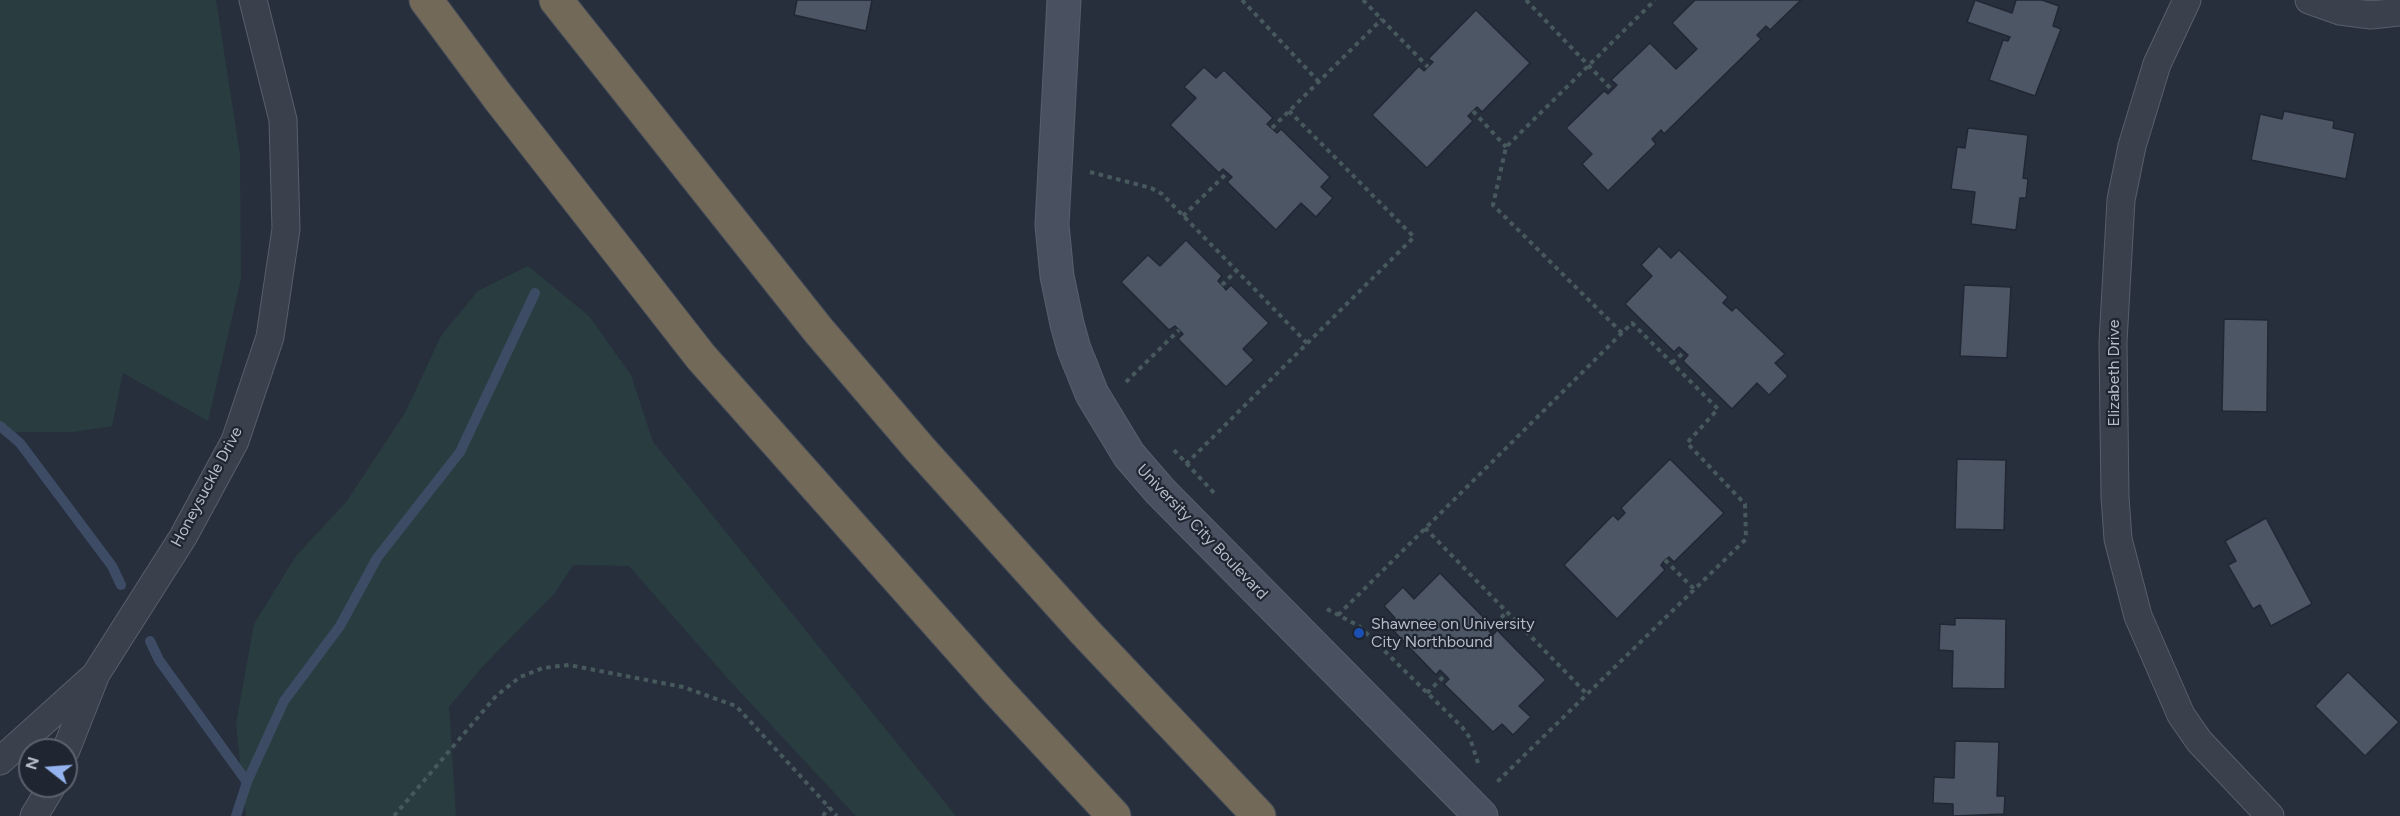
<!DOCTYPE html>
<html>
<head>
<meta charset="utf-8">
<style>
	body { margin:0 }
	#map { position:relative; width:2400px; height:816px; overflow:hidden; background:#272f3d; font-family:Figtree,sans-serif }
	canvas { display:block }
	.north { position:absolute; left:18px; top:738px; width:60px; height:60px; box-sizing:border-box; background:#1f2632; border:2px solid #5b626e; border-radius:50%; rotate:287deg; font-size:16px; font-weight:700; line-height:24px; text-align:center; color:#b6bcc8 }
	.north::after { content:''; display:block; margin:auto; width:21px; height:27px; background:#94b3ef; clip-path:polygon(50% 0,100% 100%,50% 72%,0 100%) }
</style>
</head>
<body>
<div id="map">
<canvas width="2400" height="816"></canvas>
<div class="north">N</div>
</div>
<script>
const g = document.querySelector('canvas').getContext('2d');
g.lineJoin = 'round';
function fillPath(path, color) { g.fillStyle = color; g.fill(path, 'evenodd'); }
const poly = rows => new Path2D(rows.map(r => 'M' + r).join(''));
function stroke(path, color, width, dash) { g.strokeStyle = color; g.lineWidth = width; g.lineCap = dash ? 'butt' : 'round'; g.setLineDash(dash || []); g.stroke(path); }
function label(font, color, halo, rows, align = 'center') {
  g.font = font + ' Figtree,sans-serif'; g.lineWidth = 4.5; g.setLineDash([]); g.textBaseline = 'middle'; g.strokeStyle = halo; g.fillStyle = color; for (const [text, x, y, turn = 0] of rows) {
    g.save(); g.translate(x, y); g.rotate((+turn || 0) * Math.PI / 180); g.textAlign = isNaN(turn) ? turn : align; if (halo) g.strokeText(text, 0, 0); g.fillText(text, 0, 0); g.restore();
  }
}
const green = poly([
	[0,0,216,0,240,155,241,279,208,421,123,373,112,426,73,432,0,432],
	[528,266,589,316,631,375,653,442,956,816,856,816,730,681,629,566,573,565,555,593,483,666,449,707,456,816,246,816,236,724,254,624,296,556,347,501,406,411,441,336,478,291]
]);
const stream = poly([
	[0,426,20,443,112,566,121,585],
	[150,641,159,660,247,782],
	[236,816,247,782,284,701,340,626,377,558,460,452,535,293]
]);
const building = poly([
	[797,0,872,0,866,31,794,15,797,0],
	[1695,0,1801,0,1770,30,1766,26,1757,35,1761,39,1664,134,1661,130,1652,139,1656,144,1608,191,1582,164,1592,154,1566,128,1604,91,1608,94,1617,85,1611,80,1650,43,1676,69,1697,49,1672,23,1695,0],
	[1975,0,2012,13,2016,0,2042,0,2059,6,2053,26,2061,29,2035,96,1989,80,2003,40,2008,41,2010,37,1967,22,1975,0],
	[1476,10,1530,63,1482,112,1477,107,1468,116,1473,121,1427,168,1372,115,1419,66,1424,71,1433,62,1428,59,1476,10],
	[1204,67,1216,78,1224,70,1273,118,1267,124,1277,133,1281,129,1330,177,1321,187,1333,198,1316,217,1301,203,1276,230,1227,182,1232,177,1223,169,1219,173,1170,125,1196,98,1184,87,1204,67],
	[2284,111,2334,121,2333,128,2355,133,2346,179,2251,160,2260,114,2282,119,2284,111],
	[1968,128,2028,135,2023,178,2028,179,2026,198,2020,198,2016,230,1971,224,1975,192,1951,189,1957,147,1965,148,1968,128],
	[1186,240,1222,276,1218,281,1222,285,1226,290,1231,285,1269,323,1243,349,1254,360,1226,387,1178,339,1183,334,1175,326,1169,330,1121,282,1148,255,1160,266,1186,240],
	[1659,246,1671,258,1679,250,1728,297,1723,303,1732,311,1736,307,1785,354,1775,363,1788,376,1769,395,1757,383,1732,409,1683,361,1688,355,1679,347,1674,352,1625,304,1652,276,1641,265,1659,246],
	[1964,285,2011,287,2007,358,1960,356,1964,285],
	[2224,319,2268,320,2267,412,2222,411,2224,319],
	[1670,459,1724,513,1674,562,1669,557,1665,560,1661,565,1665,570,1617,619,1564,565,1613,515,1618,520,1625,513,1621,508,1670,459],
	[1957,459,2006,460,2004,530,1955,529,1957,459],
	[2266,518,2312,604,2271,626,2260,605,2253,609,2228,565,2236,561,2225,541,2266,518],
	[1440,573,1488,622,1484,626,1493,635,1497,630,1546,680,1519,706,1531,717,1513,735,1502,724,1493,732,1444,684,1449,679,1440,670,1436,675,1388,625,1395,618,1384,606,1403,587,1414,599,1440,573],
	[1955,618,2006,619,2005,689,1952,688,1953,651,1939,650,1940,624,1955,625,1955,618],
	[2348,672,2399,722,2365,756,2315,706,2348,672],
	[1955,741,1999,742,1997,796,2005,796,2004,814,1953,816,1953,804,1933,803,1934,777,1954,778,1955,741]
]);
const path = poly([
	[1242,0,1319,82],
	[1363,0,1428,67],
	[1526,0,1612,90],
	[1473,111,1506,147],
	[1272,128,1382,19],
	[1090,172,1151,188,1162,194,1307,343],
	[1183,216,1227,173],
	[1222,285,1236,271],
	[1622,333,1493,205,1506,147,1655,0],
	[1672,363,1684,352],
	[1126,382,1179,330],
	[1174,450,1216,495],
	[1186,464,1414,237,1289,111],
	[1425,528,1587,694],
	[1665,560,1694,589],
	[1327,609,1359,626,1462,727,1470,738,1478,763],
	[1338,615,1632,323,1718,409,1687,443,1745,504,1746,539,1496,783],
	[1488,630,1507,612],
	[1427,693,1445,675],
	[394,816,496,696,520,677,543,668,569,665,683,687,736,706,837,816],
	[823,816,829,807]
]);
const minor = poly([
	[2187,0,2157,64,2132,146,2121,200,2113,342,2115,497,2118,539,2138,616,2181,715,2199,741,2270,816],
	[2309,0,2340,11,2371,15,2400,12],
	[66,750,96,674,183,537,235,441,270,337,286,229,283,120,253,0],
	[0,761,91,679],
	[34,816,52,786]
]);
const secondary = poly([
	[1064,0,1052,225,1057,276,1067,324,1074,349,1092,394,1129,455,1160,491,1481,816]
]);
const motorway = poly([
	[426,0,498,97,701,357,997,690,1114,816],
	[556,0,819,331,920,449,1085,632,1259,816]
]);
const markers = [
	[1359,633,6,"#1a4fb4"]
];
const streetNames = [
	["Elizabeth Drive",2114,373,-90],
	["Honeysuckle Drive",207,487,-62],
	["University City Boulevard",1202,532,46]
];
const poiNames = [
	["Shawnee on University",1371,624],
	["City Northbound",1371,642]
];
fillPath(green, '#293c3f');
stroke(stream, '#3d4c64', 10);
fillPath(building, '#4d5665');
stroke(building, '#212834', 1.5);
stroke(minor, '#585f6b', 29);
stroke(secondary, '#585f6b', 35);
stroke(motorway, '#454c58', 35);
stroke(path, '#48595d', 4, [4.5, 4.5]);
stroke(minor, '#3a414d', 27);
stroke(secondary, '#49505f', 33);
stroke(motorway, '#726958', 33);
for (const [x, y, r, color] of markers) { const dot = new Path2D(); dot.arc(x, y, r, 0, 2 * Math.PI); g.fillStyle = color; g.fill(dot); stroke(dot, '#1f2632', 2); }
label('16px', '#b6bcc8', '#1f2632', streetNames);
label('16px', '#b6bcc8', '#1f2632', poiNames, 'left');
</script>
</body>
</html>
